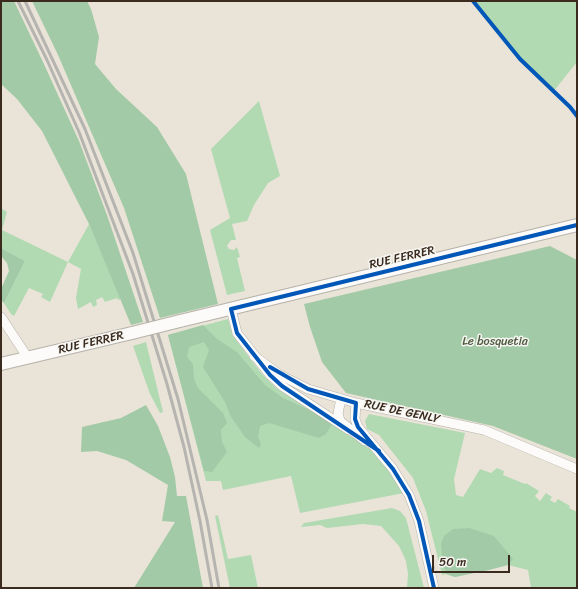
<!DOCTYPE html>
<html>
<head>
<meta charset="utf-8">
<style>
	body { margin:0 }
	#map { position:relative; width:578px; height:589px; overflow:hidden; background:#eae4d8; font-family:Sriracha,sans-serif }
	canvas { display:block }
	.frame { position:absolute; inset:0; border:2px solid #3b2a1e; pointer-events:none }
	.scale { position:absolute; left:432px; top:555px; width:78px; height:18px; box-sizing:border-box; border:2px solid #3b2a1e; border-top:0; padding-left:5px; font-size:12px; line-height:14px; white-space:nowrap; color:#3b2a1e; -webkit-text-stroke:3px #f6f6f2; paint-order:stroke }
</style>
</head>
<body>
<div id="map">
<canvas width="578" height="589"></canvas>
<div class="frame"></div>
<div class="scale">50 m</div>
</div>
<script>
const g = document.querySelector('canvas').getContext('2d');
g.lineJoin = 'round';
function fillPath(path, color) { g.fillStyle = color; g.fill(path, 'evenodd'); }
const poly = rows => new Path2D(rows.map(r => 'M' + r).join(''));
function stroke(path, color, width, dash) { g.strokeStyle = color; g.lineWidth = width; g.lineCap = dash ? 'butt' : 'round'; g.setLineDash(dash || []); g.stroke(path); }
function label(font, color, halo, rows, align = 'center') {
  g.font = font + ' Sriracha,sans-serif'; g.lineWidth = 3; g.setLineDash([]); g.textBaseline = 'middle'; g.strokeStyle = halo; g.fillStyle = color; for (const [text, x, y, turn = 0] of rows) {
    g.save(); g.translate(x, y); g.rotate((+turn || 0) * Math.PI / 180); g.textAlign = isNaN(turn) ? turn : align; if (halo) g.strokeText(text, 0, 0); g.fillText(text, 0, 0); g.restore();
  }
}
const green = poly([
	[473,1,577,1,577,62,553,92,520,59],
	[259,101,280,176,268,183,254,205,247,221,232,224,236,240,231,240,227,246,229,249,234,250,237,247,240,257,237,258,245,291,227,295,210,230,230,218,211,149],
	[1,208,7,212,2,230,68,262,89,224,121,299,118,300,117,298,105,302,102,297,96,300,97,305,93,307,91,302,78,309,76,298,81,269,68,262,50,302,41,297,43,294,29,288,14,316,11,314,4,303,25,261,1,248],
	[228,319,233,336,262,374,276,388,373,451,390,472,404,493,300,513,291,476,223,490,221,481,206,481,168,335],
	[146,342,163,412,160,413,150,394,133,346],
	[369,414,465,433,454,479,456,495,463,497,480,469,491,473,497,468,504,471,503,475,525,484,526,483,539,491,535,496,540,501,546,493,552,497,550,500,555,503,558,499,570,506,569,508,577,512,577,588,531,588,528,570,508,565,455,577,446,574,442,575,426,511,413,478,379,435,367,429,365,421],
	[392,508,400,511,406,518,424,588,407,588,408,574,406,561,399,546,381,526,363,524,327,528,320,525,301,527,304,523],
	[218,515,228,559,251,555,258,588,230,588,215,516]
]);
const forest = poly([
	[1,1,14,1,43,62,79,141,107,215,143,322,131,325,89,224,42,131,17,99,1,84],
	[32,1,87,1,91,9,99,37,95,64,116,89,157,127,186,174,218,304,160,318,124,208,58,55],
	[550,246,577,260,577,459,493,426,346,393,322,362,310,327,304,304],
	[1,248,25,261,4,303,1,300,1,289,9,271,7,263,1,256],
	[203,325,217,339,237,352,265,385,283,398,316,413,332,424,326,434,319,438,269,423,260,426,258,437,261,444,259,448,245,437,231,417,225,402,203,367,209,350,204,342,189,347,187,357,193,364,194,379,198,388,223,413,227,423,221,430,222,442,227,452,212,472,204,471,168,335],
	[146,405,158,426,170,457,175,477,177,496,186,496,203,588,134,588,175,522,162,521,168,485,126,460,97,451,81,452,82,427,121,418],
	[469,528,494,536,513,559,508,565,489,570,455,577,446,574,443,565,441,544,444,536,453,529]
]);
const street = poly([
	[231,309,237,333,270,375,282,386,349,430],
	[1,317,28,358],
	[254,356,280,375,308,389,356,403,484,430,577,469],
	[341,399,338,413,340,421,365,441],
	[356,403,355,419,358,427,393,469,409,495,419,521,434,588]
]);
const secondary = poly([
	[180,321,577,225],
	[1,364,132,333]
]);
const rail = poly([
	[18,1,47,60,79,132,133,274,167,384,184,447,200,521,212,588],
	[25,1,85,129,133,253,178,399,207,520,219,588]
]);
const secondaryBridge = poly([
	[132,333,180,321]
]);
const cycleway = poly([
	[473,1,520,59,570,107,577,116],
	[270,367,308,389,356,403,355,419,358,427,393,469,409,495,419,521,434,588],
	[379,451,282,386,270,375,237,333,231,309,577,225]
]);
const streetNames = [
	["RUE FERRER",402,258,-13],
	["RUE FERRER",91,343,-13],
	["RUE DE GENLY",402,412,12]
];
const parkNames = [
	["Le bosquetia",495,342]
];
fillPath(green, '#b1dab2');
fillPath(forest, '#a3caa6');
stroke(street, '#b6b1a9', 10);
stroke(secondary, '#b6b1a9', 14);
stroke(street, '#fcfbf9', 9);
stroke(secondary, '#fcfbf9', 12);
stroke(rail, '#b6b4b0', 3);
stroke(secondaryBridge, '#b6b1a9', 14, []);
stroke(secondaryBridge, '#fcfbf9', 12);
stroke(cycleway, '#0057b8', 4);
label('12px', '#3b2a1e', '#f6f6f2', streetNames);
label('12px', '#505c41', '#f6f6f2', parkNames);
</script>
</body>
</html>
